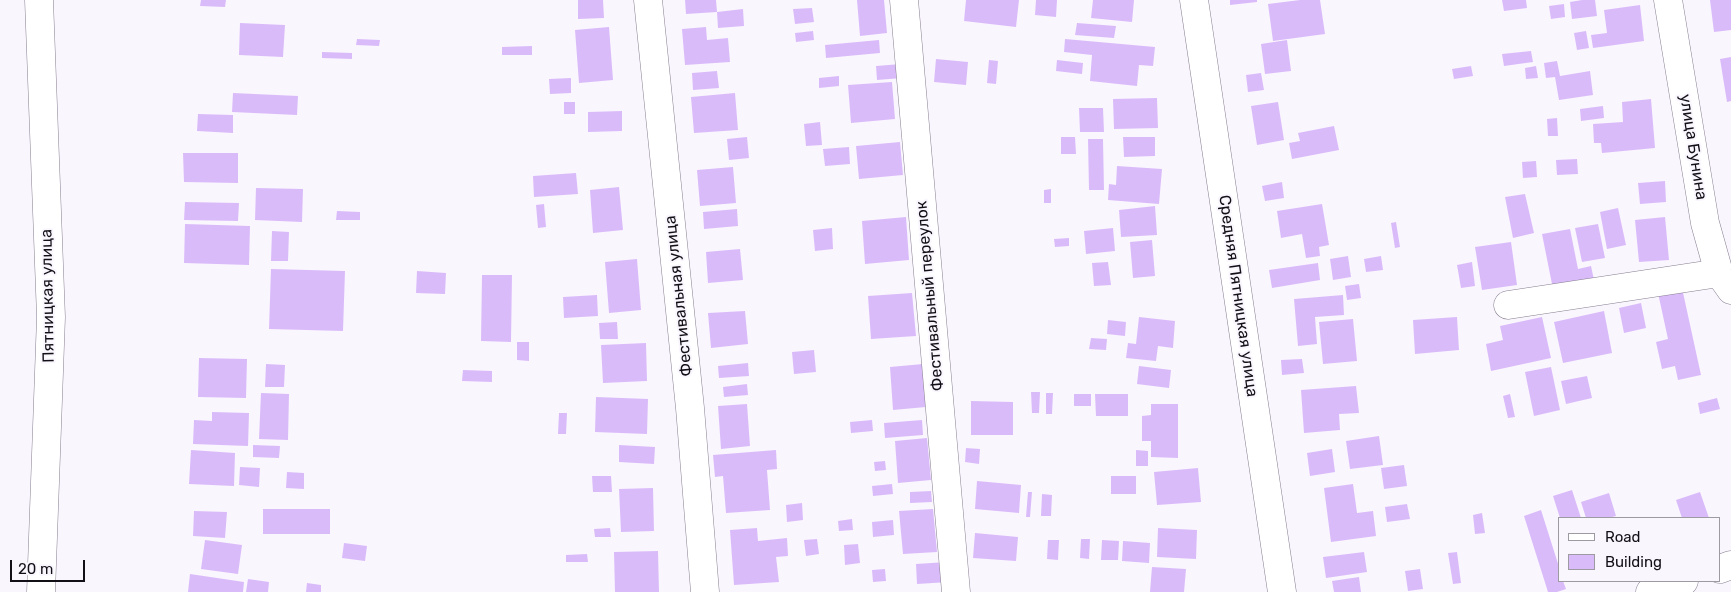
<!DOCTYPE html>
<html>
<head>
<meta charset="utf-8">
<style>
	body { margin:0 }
	#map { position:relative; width:1731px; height:592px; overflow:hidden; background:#faf6fe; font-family:Rubik,sans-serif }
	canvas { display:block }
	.legend { position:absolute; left:1558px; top:517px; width:162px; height:65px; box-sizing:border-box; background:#faf6fe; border:1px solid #9d9aa1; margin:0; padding:6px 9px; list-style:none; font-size:15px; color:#120f16 }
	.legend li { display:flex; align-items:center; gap:10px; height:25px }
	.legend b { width:25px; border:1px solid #9d9aa1 }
	.scale { position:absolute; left:10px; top:560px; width:75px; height:22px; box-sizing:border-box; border:2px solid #120f16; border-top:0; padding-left:6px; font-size:15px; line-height:18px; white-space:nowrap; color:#120f16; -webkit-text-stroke:4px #faf6fe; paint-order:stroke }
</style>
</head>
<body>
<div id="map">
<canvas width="1731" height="592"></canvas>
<ul class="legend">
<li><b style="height:6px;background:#fff"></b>Road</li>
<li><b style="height:14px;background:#dabbfa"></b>Building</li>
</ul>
<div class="scale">20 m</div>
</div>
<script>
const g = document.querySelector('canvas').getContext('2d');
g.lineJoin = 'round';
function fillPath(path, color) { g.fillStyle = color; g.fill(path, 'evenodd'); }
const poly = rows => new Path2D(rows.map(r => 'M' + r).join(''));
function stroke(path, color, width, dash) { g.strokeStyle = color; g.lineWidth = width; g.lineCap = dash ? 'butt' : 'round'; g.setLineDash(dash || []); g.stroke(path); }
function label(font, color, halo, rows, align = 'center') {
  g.font = font + ' Rubik,sans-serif'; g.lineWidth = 4; g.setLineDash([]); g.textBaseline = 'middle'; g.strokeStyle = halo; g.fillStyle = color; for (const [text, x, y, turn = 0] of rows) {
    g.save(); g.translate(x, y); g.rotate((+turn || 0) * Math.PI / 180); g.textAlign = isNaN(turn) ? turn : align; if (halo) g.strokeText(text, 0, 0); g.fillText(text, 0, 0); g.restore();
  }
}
const building = poly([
	[201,0,226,0,225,7,200,6],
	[578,0,603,0,604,18,578,19],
	[685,0,716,0,717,12,686,14],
	[857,0,884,0,887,33,860,36],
	[966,0,1019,0,1016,27,964,21],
	[1036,0,1057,0,1056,17,1035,15],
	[1093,0,1134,0,1132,22,1091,18],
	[1230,0,1257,0,1257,2,1230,5],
	[1300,0,1320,0,1325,34,1273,41,1268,4],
	[1502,0,1526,0,1527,8,1504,11],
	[1582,0,1595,0,1597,16,1572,19,1570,2],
	[1710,0,1731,0,1731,30,1714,32],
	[1564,4,1565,17,1551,19,1549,6],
	[1640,5,1644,41,1593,48,1591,35,1607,33,1604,10],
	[812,8,814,22,795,24,793,9],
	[743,9,744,26,718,28,717,12],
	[240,23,285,25,283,57,239,55],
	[1077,23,1116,26,1114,38,1075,35],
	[609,27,613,80,579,83,575,30],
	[706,27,707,40,728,38,730,62,685,65,682,29],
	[813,31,814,40,796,42,795,33],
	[1586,31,1589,48,1577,50,1574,33],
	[357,39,380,40,379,46,356,45],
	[1065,39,1155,47,1153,66,1139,65,1137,86,1090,81,1092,55,1064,52],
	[879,40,880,53,826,58,825,45],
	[1287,40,1291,71,1265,74,1261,44],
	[532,46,532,55,502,55,502,47],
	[1531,51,1533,62,1504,66,1502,54],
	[322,52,352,53,352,59,322,58],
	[1731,57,1731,101,1727,102,1720,59],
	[936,59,968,62,966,85,934,82],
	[989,60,998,61,996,84,987,83],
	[1057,60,1083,63,1082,74,1056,71],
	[1557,61,1560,76,1590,71,1593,95,1559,100,1555,77,1546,78,1544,63],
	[901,64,902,78,877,80,876,66],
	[1471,66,1473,76,1454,79,1452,69],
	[1536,66,1538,78,1526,79,1525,68],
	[717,71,719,88,693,90,692,73],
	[1261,73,1264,90,1248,92,1246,75],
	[839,76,839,86,819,88,819,78],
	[571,78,571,93,550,94,549,79],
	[892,82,895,119,851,123,848,85],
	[233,93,298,96,297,115,232,112],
	[735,93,738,130,694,133,691,97],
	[1157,98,1158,128,1114,129,1113,99],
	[1651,99,1655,148,1602,153,1601,143,1594,143,1593,124,1623,122,1622,102],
	[564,102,575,102,575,114,564,114],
	[1278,102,1284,140,1257,145,1251,106],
	[1603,106,1604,118,1581,121,1580,109],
	[1079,108,1103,108,1104,132,1080,132],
	[622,111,622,131,588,132,588,112],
	[198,114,233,115,233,133,197,131],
	[1557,118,1558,136,1548,136,1547,119],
	[820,122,822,145,806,146,804,124],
	[1334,126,1339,150,1292,159,1289,143,1300,141,1298,133],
	[747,137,749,158,729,160,727,139],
	[1061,137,1075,137,1076,154,1061,154],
	[1123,137,1155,137,1155,156,1124,157],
	[1088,139,1103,139,1104,190,1089,190],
	[900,142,903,175,859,179,856,146],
	[849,147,850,164,825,166,823,149],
	[183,153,238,153,238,183,184,182],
	[1577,159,1578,174,1557,175,1556,160],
	[1536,161,1537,177,1523,178,1522,162],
	[1117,166,1162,169,1159,204,1108,200,1109,184,1116,185],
	[733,167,736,203,700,206,697,170],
	[576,173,578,194,534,197,533,176],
	[1665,181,1666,202,1640,204,1638,183],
	[1282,182,1284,198,1265,201,1262,186],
	[619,187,623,230,593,233,590,190],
	[256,188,303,189,302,222,255,220],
	[1051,189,1051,203,1044,203,1044,190],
	[1525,194,1534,233,1513,238,1505,197],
	[185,202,239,203,238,221,184,220],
	[544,204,546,227,538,228,536,205],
	[1322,204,1329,245,1319,247,1320,256,1306,258,1302,234,1281,238,1277,211],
	[1155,206,1157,235,1121,237,1119,210],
	[1618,208,1626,245,1607,249,1600,212],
	[737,209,738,226,704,229,703,212],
	[337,211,360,212,360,220,336,220],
	[906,217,909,260,865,264,862,221],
	[1665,217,1669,260,1639,262,1635,220],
	[1396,222,1400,247,1395,248,1391,223],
	[185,224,250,226,249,265,184,263],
	[1598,224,1605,258,1582,262,1575,228],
	[832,228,833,249,815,251,813,230],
	[1113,228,1115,251,1086,254,1084,231],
	[1570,229,1578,269,1591,266,1594,280,1553,289,1542,234],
	[272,231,289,232,288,261,271,261],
	[1069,238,1069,246,1055,247,1054,239],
	[1152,240,1155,276,1133,278,1130,242],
	[1511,242,1517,285,1482,290,1475,247],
	[740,249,743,280,708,283,706,252],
	[1348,256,1351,277,1333,280,1330,259],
	[1381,256,1383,270,1366,272,1364,259],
	[637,259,641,310,609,313,605,262],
	[1108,262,1111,285,1094,286,1092,263],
	[1472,262,1475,286,1461,288,1457,265],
	[1318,263,1320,280,1272,288,1269,270],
	[271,269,345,271,343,331,269,329],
	[417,271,446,273,445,294,416,293],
	[482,275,512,275,511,342,481,341],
	[1359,284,1361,298,1347,300,1345,286],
	[1682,288,1701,375,1678,380,1675,366,1662,369,1656,342,1668,339,1658,293],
	[912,293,916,336,871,339,868,296],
	[597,295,598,316,564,318,563,297],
	[1343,295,1344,315,1315,317,1317,344,1298,346,1294,299],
	[1641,303,1646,328,1624,333,1619,308],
	[745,311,748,344,711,348,708,313],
	[1604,311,1612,353,1563,363,1554,322],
	[1139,317,1175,321,1173,348,1158,346,1156,361,1126,358,1128,343,1136,344],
	[1457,317,1459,350,1415,354,1413,320],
	[1542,317,1551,358,1491,371,1486,344,1503,340,1500,326],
	[1353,319,1357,361,1323,364,1319,322],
	[1108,320,1126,322,1125,336,1107,334],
	[617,322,618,339,600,339,599,323],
	[1091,338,1107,339,1106,350,1089,349],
	[517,342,529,342,529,361,517,360],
	[646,343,647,381,603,383,601,345],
	[814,350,816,372,794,374,792,352],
	[199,358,247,359,246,398,198,397],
	[1302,359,1304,373,1282,375,1281,360],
	[748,363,749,376,719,378,718,366],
	[266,364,285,365,284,387,265,387],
	[923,364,926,407,893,410,890,367],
	[1139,366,1171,370,1169,388,1137,384],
	[1551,367,1560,410,1534,416,1525,372],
	[463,370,492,371,492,382,462,381],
	[1587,376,1592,398,1566,404,1561,381],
	[747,384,748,395,724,397,723,387],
	[1356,386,1359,413,1339,414,1340,430,1304,433,1301,390],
	[1031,392,1040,392,1039,413,1032,413],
	[261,393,289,394,288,440,259,439],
	[1046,393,1053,393,1052,414,1046,414],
	[1074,394,1091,394,1091,406,1074,406],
	[1095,394,1128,394,1128,416,1096,416],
	[1510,394,1515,417,1508,418,1503,396],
	[596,397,648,399,647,434,595,432],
	[1717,398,1720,409,1700,414,1698,403],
	[971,401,1013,402,1013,435,971,435],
	[747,404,750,446,721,449,718,406],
	[1151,404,1178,404,1178,458,1151,457,1151,441,1142,441,1142,416,1151,415],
	[212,412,249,413,248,446,193,444,194,420,212,421],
	[559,413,567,413,566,434,558,434],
	[872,420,873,431,851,433,850,422],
	[922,420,923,435,885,438,884,423],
	[1379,436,1383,465,1350,469,1346,441],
	[927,438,931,480,898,483,895,441],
	[253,445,280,446,279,458,253,457],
	[619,445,655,447,654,464,619,462],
	[966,448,980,449,979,464,965,462],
	[1332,449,1335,472,1310,476,1307,453],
	[191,450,235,453,234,486,189,484],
	[776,450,777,469,767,470,770,510,726,513,723,476,715,477,713,455],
	[1136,450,1148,451,1148,466,1136,466],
	[885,461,886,470,875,471,874,462],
	[1404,465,1407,486,1384,489,1381,468],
	[240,467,260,468,259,487,239,485],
	[1198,468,1201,502,1157,505,1154,472],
	[287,472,304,473,304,489,286,488],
	[592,476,611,476,612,492,593,492],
	[1111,476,1136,476,1136,494,1111,494],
	[977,481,1021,485,1019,513,975,509],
	[892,484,893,494,873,496,872,486],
	[1353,484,1357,513,1373,511,1376,536,1331,542,1324,488],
	[653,488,654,531,621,532,619,489],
	[1572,490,1581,518,1560,518,1553,496],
	[931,491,932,502,910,503,910,492],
	[1028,492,1032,492,1030,517,1026,517],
	[1700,492,1709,518,1682,518,1676,500],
	[1609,493,1616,516,1608,518,1586,518,1581,502],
	[1042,494,1052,495,1051,516,1041,516],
	[802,503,803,520,787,522,786,505],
	[1407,504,1410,519,1387,522,1385,507],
	[263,509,330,509,330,534,263,534],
	[933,509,937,552,903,554,899,511],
	[1541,510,1560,570,1560,581,1563,581,1566,589,1557,592,1548,592,1524,516],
	[194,511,227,512,225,538,193,536],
	[1482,513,1485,533,1475,534,1473,515],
	[852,519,853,530,839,531,838,521],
	[893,520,894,535,873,537,872,522],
	[610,528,611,537,595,537,594,529],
	[757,528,758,541,787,538,788,556,776,557,779,582,734,585,730,530],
	[1158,528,1197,530,1196,559,1157,557],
	[975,533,1018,537,1016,561,973,558],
	[817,539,819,554,806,556,804,540],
	[1081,539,1090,539,1089,559,1080,558],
	[205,540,242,545,238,574,201,569],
	[1048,540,1059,540,1058,560,1047,559],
	[1102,540,1119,541,1118,560,1101,560],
	[1123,541,1150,543,1149,563,1122,561],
	[344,543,367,546,365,561,342,558],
	[858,544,860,563,845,565,844,545],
	[658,551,659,592,615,592,614,552],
	[1364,552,1367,572,1326,578,1323,557],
	[1457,552,1461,583,1453,584,1448,553],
	[587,554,588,562,566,562,566,555],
	[947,562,949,582,917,584,916,564],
	[1152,567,1186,569,1184,592,1150,592],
	[885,569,886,581,873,582,872,570],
	[1420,569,1423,589,1408,591,1405,571],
	[190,574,244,582,243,592,188,592],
	[1359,577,1361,592,1334,592,1332,581],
	[248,579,269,582,268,592,246,592],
	[307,583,321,585,321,592,306,592]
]);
const minor = poly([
	[39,0,51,317,41,592],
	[648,0,690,408,705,592],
	[904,0,956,592],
	[1194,0,1282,592],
	[1668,0,1705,223,1719,273,1731,290],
	[1508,305,1719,273],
	[1720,569,1731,565],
	[1650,592,1684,581]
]);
const streetNames = [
	["улица Бунина",1693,147,81],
	["Пятницкая улица",48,296,-91],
	["Фестивальная улица",679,296,-96],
	["Фестивальный переулок",930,296,-95],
	["Средняя Пятницкая улица",1238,296,82]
];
fillPath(building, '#dabbfa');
stroke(minor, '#877f90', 29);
stroke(minor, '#fff', 28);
label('16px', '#120f16', '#faf6fe', streetNames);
</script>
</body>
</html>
